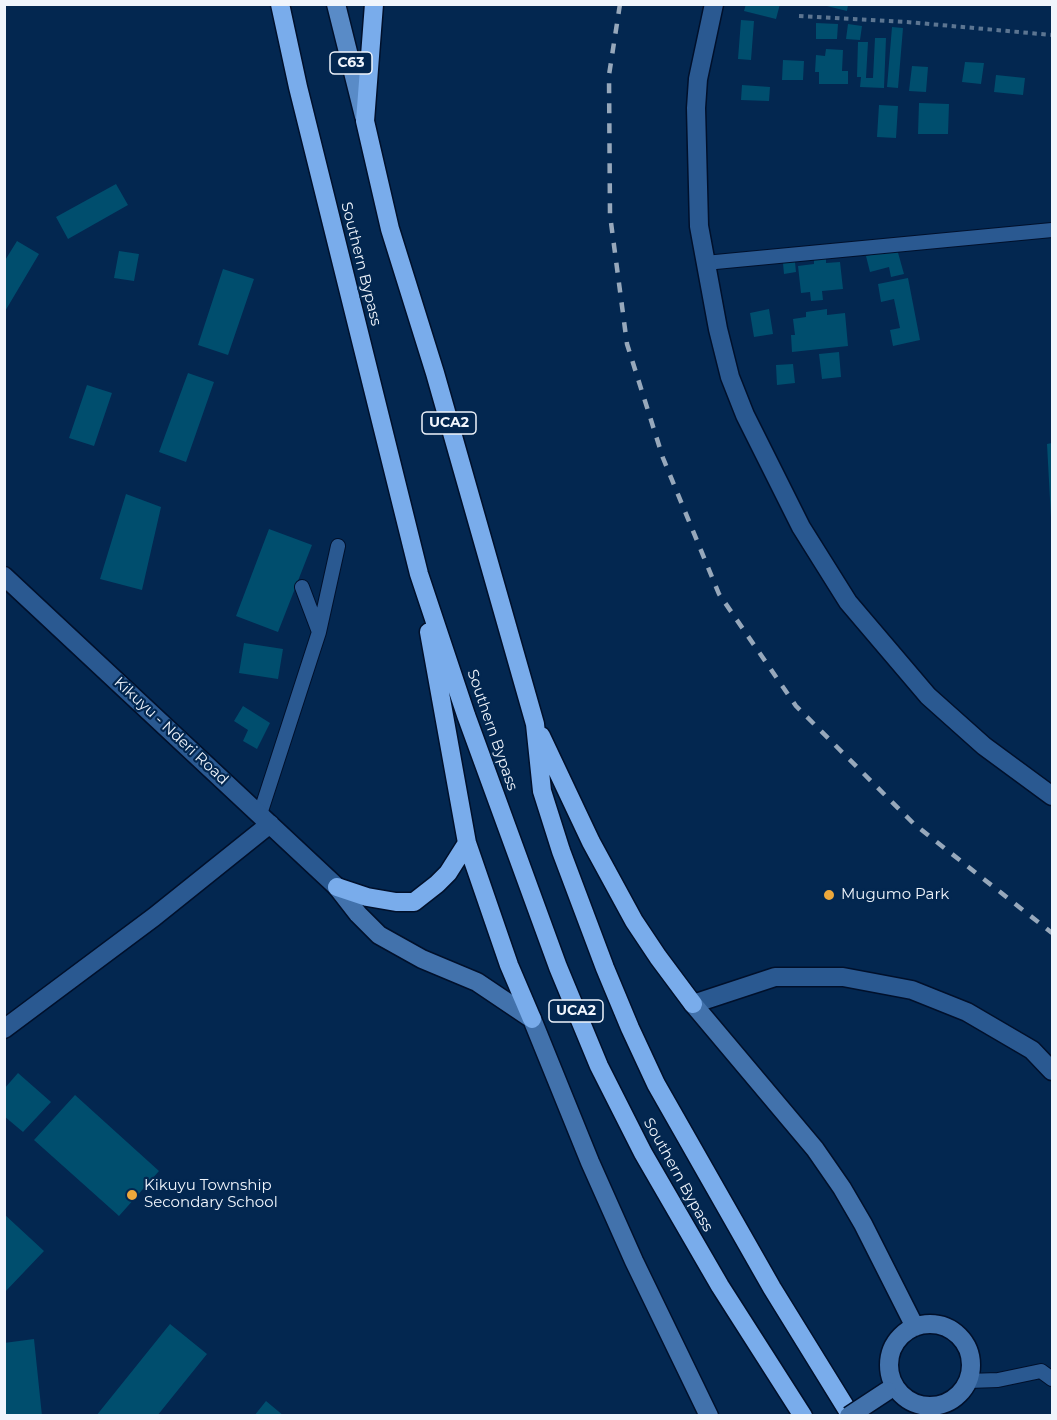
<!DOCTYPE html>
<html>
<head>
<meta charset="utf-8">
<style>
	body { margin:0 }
	#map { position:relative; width:1057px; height:1420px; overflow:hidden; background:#032750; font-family:Montserrat,sans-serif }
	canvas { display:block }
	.frame { position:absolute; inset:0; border:6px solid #f0f5fc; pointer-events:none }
</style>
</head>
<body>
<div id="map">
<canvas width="1057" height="1420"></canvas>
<div class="frame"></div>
</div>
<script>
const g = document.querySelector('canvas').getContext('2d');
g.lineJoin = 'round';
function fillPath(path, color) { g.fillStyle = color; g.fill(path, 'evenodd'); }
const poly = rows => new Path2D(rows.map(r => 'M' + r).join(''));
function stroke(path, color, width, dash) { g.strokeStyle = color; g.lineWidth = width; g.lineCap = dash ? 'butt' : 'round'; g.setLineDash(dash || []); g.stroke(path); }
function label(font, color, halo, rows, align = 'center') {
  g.font = font + ' Montserrat,sans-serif'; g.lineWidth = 4.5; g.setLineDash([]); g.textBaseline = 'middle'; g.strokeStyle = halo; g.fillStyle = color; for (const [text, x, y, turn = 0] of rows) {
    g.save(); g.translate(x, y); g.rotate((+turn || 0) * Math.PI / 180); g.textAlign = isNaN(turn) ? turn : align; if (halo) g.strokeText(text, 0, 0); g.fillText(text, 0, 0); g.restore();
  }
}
const building = poly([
	[746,4,780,4,776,19,744,11],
	[823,5,848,5,847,11],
	[741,20,754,21,751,60,738,59],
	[816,23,838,24,837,39,816,39],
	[848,24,862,26,860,40,846,39],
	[892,27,903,28,898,88,887,87],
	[875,38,886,38,884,88,860,87,861,77,857,77,858,42,868,42,866,78,873,78],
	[826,49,843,50,842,71,848,71,848,84,819,84,819,72,815,72,816,55,825,56],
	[783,60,804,61,803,80,782,80],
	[965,62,984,63,981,84,962,82],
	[912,66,928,67,926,92,909,91],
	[996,75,1025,78,1023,95,994,92],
	[742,85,770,87,769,101,741,100],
	[919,103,949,104,948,134,918,134],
	[879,105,898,106,896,138,877,137],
	[116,184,128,205,68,239,56,217],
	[17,241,39,254,4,313,4,262],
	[897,249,904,274,891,277,889,267,870,272,866,256],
	[119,251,139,254,134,281,114,278],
	[826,257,826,263,840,262,843,289,822,291,823,300,811,301,810,292,801,293,798,266,814,264,814,258],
	[795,262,796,272,784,274,783,263],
	[223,269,254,279,228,355,198,345],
	[908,278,920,340,893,346,890,330,900,328,894,299,881,302,878,284],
	[769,309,773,334,754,337,750,313],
	[827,309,827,315,845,313,848,346,792,352,791,335,795,335,793,319,806,317,806,312],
	[839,352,841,377,822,379,819,354],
	[793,364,795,383,777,385,776,365],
	[188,373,214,382,186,462,159,452],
	[87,385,112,393,94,446,69,438],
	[1052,443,1052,518,1051,518,1047,444],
	[126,494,161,507,142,590,100,579],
	[269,529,312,545,278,632,236,616],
	[244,643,283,649,278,679,239,673],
	[243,706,270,723,257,749,243,741,248,730,234,721],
	[18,1073,51,1102,23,1132,4,1116,4,1089],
	[75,1095,159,1171,119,1216,34,1140],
	[4,1214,44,1251,4,1293],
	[170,1324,207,1354,157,1416,96,1416],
	[34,1339,42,1416,4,1416,4,1343],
	[266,1401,284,1416,254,1416]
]);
const path = poly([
	[799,16,907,22,1052,35]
]);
const lane = poly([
	[705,263,1052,230],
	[302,587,319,632],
	[260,814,319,632,338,546],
	[968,1381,998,1380,1041,1371,1052,1379]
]);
const street = poly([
	[714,4,698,79,696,108,699,226,718,329,730,377,745,415,801,527,848,602,928,696,984,746,1052,796],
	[4,576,337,887],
	[693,1004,775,977,843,977,912,990,967,1012,1032,1050,1052,1071],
	[4,1029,154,917,270,824]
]);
const secondary = poly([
	[337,887,358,914,379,935,422,959,477,982,532,1019,590,1162,634,1261,709,1416],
	[693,1004,815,1149,842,1188,863,1224,915,1327],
	'889 1365a41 41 0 1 1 82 0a41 41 0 1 1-82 0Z'
]);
const primary = poly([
	[336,4,364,116]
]);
const highway = poly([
	[280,4,298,87,419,574,466,715,558,967,599,1066,643,1153,720,1286,803,1416],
	[374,4,365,121,390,229,435,373,535,724,542,791,561,851,605,968,630,1028,656,1084,772,1288,851,1416],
	[429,632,467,843,509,965,532,1019],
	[541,736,591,842,634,921,658,957,693,1004],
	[337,887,367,897,396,902,414,902,437,884,448,873,467,843]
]);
const rail = poly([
	[620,4,609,75,610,215,627,344,663,458,719,594,796,706,914,824,1052,933]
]);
const secondaryBridge = poly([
	[849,1416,887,1391]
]);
const markers = [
	[829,895,6,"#eda83b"],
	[132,1195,6,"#eda83b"]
];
const shields = [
	[351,63,42],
	[449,423,54],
	[576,1011,54]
];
const shieldNames = [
	["C63",351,63],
	["UCA2",449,423],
	["UCA2",576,1011]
];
const streetNames = [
	["Southern Bypass",361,264,76],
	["Southern Bypass",492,730,71],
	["Kikuyu - Nderi Road",171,731,43],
	["Southern Bypass",678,1175,61]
];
const poiNames = [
	["Mugumo Park",841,895],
	["Kikuyu Township",144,1186],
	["Secondary School",144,1203]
];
fillPath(building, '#004e6e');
stroke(lane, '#00102b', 16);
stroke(street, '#00102b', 21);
stroke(secondary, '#00102b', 21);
stroke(primary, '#00102b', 21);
stroke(highway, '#00102b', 21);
stroke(path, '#5c7591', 4, [4.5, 4.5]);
stroke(lane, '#2a5991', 14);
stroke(street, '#2a5991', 18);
stroke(secondary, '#4272ac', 18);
stroke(primary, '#598bc7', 18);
stroke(highway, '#79aceb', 18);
stroke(rail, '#97a8bb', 4.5, [10, 10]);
stroke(secondaryBridge, '#00102b', 21, []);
stroke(secondaryBridge, '#4272ac', 18);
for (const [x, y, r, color] of markers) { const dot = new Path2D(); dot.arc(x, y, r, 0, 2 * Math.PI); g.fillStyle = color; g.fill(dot); stroke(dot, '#032750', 2); }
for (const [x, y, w] of shields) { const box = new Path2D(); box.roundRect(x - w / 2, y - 11, w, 22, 4.5); g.fillStyle = '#032750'; g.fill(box); stroke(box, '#f0f5fc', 1.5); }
label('bold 14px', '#f0f5fc', null, shieldNames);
label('15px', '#f0f5fc', '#032750', streetNames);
label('15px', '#f0f5fc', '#032750', poiNames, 'left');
</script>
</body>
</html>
